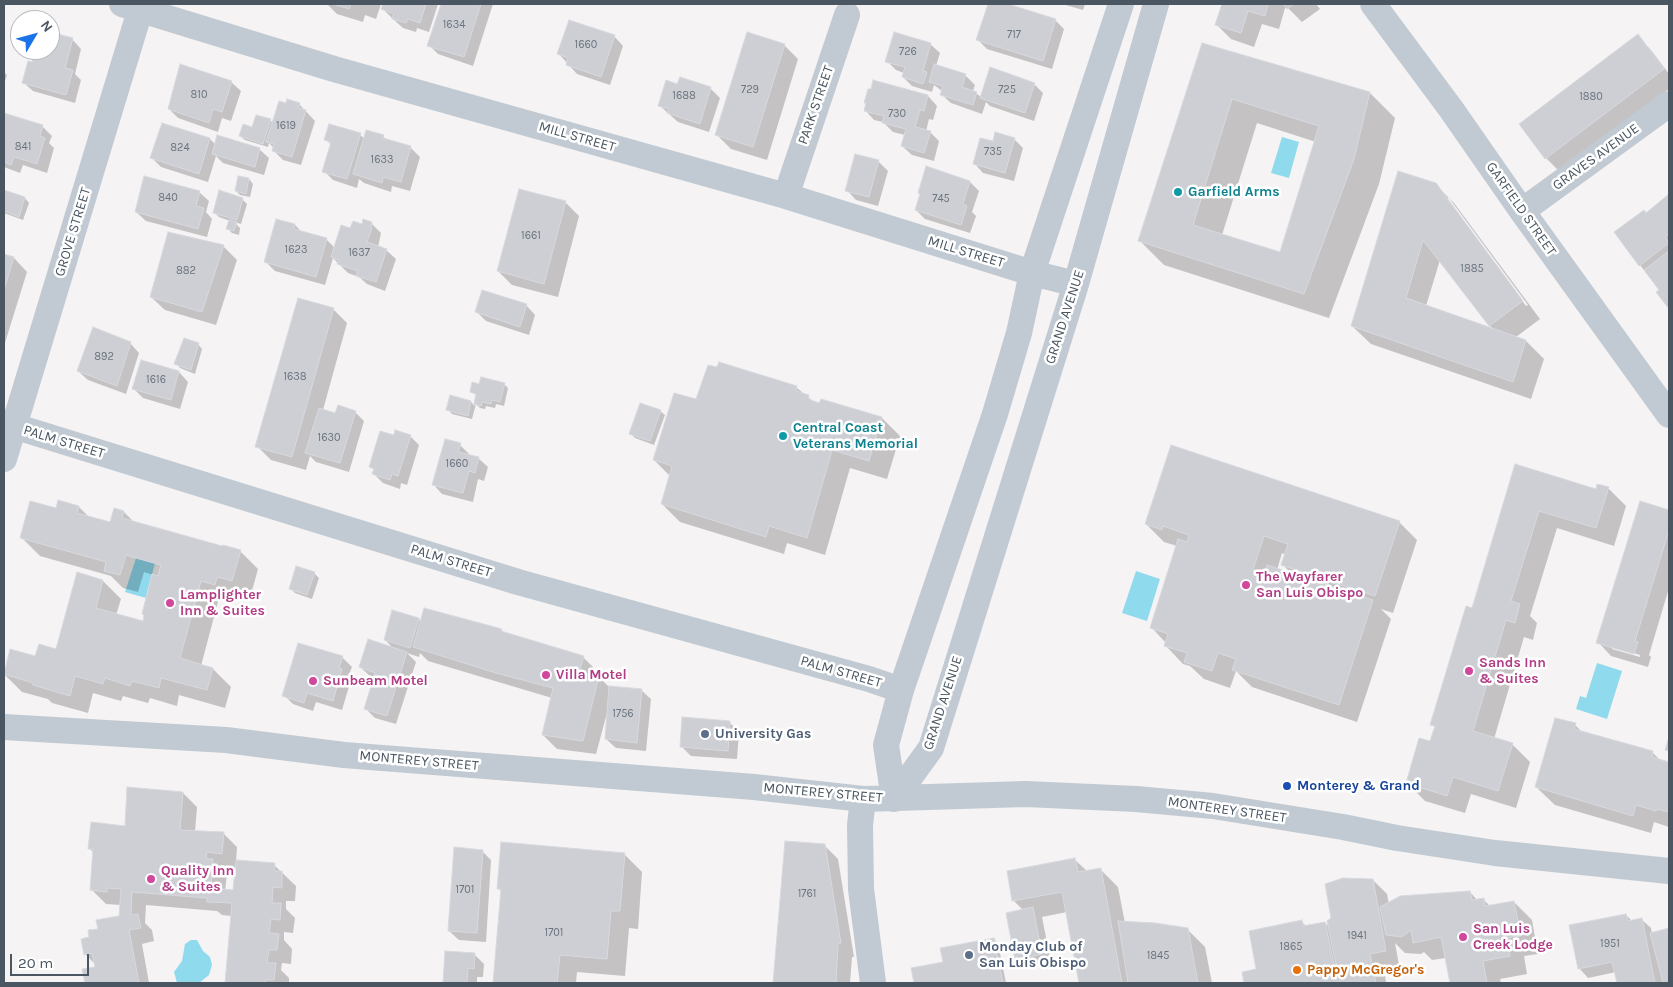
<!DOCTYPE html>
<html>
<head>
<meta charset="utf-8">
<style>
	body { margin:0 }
	#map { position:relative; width:1673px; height:987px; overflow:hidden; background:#f5f3f3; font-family:Karla,sans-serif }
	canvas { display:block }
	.frame { position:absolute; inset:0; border:5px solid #4a5661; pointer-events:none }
	.north { position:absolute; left:10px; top:10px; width:50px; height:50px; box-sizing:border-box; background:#fff; border:1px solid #b7bbc0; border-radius:50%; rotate:53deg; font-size:14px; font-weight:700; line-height:20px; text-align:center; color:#4a5661 }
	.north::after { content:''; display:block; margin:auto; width:18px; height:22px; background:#1a73e8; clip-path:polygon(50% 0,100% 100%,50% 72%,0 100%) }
	.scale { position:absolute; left:10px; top:954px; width:79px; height:22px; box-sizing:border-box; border:2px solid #4a5661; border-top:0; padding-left:6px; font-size:15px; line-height:18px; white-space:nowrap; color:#4a5661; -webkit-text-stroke:4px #fff; paint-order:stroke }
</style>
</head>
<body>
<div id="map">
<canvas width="1673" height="987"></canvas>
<div class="frame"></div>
<div class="north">N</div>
<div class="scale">20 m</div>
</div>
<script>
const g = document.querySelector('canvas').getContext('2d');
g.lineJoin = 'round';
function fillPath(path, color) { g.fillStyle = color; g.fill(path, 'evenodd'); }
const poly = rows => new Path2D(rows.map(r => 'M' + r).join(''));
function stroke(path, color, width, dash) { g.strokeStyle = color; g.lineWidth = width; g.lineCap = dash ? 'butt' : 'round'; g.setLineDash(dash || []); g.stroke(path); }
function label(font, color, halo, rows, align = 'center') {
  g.font = font + ' Karla,sans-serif'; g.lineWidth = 5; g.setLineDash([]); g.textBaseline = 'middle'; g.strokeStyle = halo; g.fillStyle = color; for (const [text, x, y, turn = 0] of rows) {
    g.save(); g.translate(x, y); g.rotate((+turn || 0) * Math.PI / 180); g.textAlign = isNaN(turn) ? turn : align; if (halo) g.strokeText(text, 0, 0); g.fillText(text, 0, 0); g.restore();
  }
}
const water = poly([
	[1282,137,1299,142,1289,178,1271,173],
	[136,558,155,563,146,598,125,592],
	[1136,571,1160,579,1147,621,1122,613],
	[1597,663,1622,671,1607,719,1576,709,1580,696,1586,698],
	[191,940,197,940,203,951,210,957,212,965,209,975,199,983,177,983,174,972,182,961,185,944]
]);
const shadow = poly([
	[327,4,381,4,376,19,365,15,363,22,337,14],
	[384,4,438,4,429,32,417,28,416,32,403,28,392,18,383,9],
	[442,4,493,4,473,66,438,54,429,45],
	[989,4,1003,4,1055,20,1064,29,1052,69,987,49,978,40],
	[1062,4,1085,4,1083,10],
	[1223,4,1316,4,1320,9,1302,22,1288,8,1285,8,1279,29,1262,24,1254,47,1231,39,1217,25],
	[50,34,72,39,81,49,75,74,81,80,75,103,33,91,23,82,33,64,36,50,50,50],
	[614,36,623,46,610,85,577,74,559,54],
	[1637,36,1651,50,1669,74,1669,89,1560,172,1546,158],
	[930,44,940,53,936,66,965,75,975,85,973,91,981,97,1034,84,1043,93,1034,121,990,106,986,102,982,114,951,103,941,94,942,91,934,85,932,92,912,86,903,77,904,73,896,70,887,61],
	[784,45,798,59,767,160,731,149,717,135],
	[1203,45,1370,93,1395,118,1379,184,1329,318,1164,265,1139,240],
	[1257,123,1316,142,1281,254,1222,235],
	[4,72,7,75,4,84],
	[231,82,241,91,231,121,222,118,218,132,178,118,169,109],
	[678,86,710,88,720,98,709,132,678,122,659,105],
	[928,96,937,106,933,120,929,119,926,131,930,132,939,141,934,161,912,155,902,146,905,135,893,132,883,122,874,120,865,110],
	[287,104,299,104,315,121,301,165,283,160,273,150,274,148,269,143,268,147,245,140,240,136,270,120,273,123],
	[4,114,42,126,52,136,49,143,54,148,47,173,23,165,20,173,4,167],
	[360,135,365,139,383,136,387,141,410,147,420,157,410,191,392,186,391,192,364,183,359,179,357,188,333,180,324,171,331,145,326,139],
	[210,139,216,145,259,149,269,158,264,175,223,163,216,156,208,182,161,167,152,158],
	[1014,139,1023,148,1014,181,983,173,974,163,994,143],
	[878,161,888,171,878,206,856,200,847,190],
	[249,179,253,184,250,197,240,195,236,191],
	[970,182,979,191,972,212,976,216,970,233,925,219,916,210],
	[1435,184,1454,203,1540,319,1516,337,1526,341,1544,359,1531,399,1371,344,1352,326],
	[1446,198,1449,198,1528,305,1526,306],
	[1440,260,1490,326,1494,330,1426,306],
	[4,191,25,198,29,203,23,220,4,213],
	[199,192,209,201,206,212,212,219,207,237,146,221,136,212],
	[1669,196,1669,307,1658,292,1660,290,1640,265,1647,214],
	[242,199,247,204,241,224,234,222,240,228,239,235,232,233,228,229,230,221,219,217,215,213],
	[565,202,579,216,558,297,512,285,498,271],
	[277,220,295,225,302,232,326,239,335,248,351,229,371,223,381,233,378,247,386,250,396,259,385,291,367,284,359,277,348,273,333,258,325,285,275,271,266,262],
	[223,246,237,260,216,325,165,310,151,297],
	[4,255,14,258,27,272,4,346],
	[526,305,535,315,529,335,486,321,477,312],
	[333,309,347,323,323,410,336,415,355,412,364,421,349,472,316,462,310,456,306,470,271,460,257,446],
	[130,343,139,353,126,394,88,380,78,371],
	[198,344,202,349,195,374,180,368,176,363],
	[142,362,179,372,188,382,180,409,143,398,134,389],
	[720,363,797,388,814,402,882,418,900,436,887,479,850,468,825,555,787,543,784,554,680,522,662,504,670,476,654,460,697,401],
	[504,384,508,388,504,406,496,404,495,408,486,406,485,409,480,408,476,404,472,419,452,414,448,409,471,402,475,406,477,396,471,391,480,385],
	[660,411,665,415,654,445,635,438,631,434],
	[394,436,410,436,419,445,407,485,401,483,400,489,383,483,374,474,375,471,371,467],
	[460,445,469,454,469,456,478,458,488,467,484,481,478,479,473,502,442,494,433,484],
	[1515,466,1597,491,1608,488,1626,506,1614,546,1557,528,1530,616,1537,623,1533,640,1524,637,1494,739,1512,744,1530,762,1516,808,1471,794,1465,813,1425,801,1407,783,1431,743,1436,728,1432,724,1473,609],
	[1640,502,1669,511,1669,588,1649,655,1651,657,1648,667,1611,656,1598,642],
	[1612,646,1640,655,1640,657,1612,649],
	[79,507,90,518,111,524,124,512,135,523,223,548,240,551,258,569,250,598,235,594,233,603,219,598,201,666,213,669,231,687,225,708,179,695,177,706,150,698,148,703,123,696,121,701,93,693,88,713,52,703,48,699,22,692,4,674,11,650,36,658,57,650,103,581,121,599,116,615,144,623,153,575,144,572,138,592,123,588,111,576,40,556,22,538,57,509],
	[1399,522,1417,540,1393,613,1381,609,1391,619,1357,722,1252,687,1236,671,1230,688,1204,679,1190,666,1183,664,1165,645,1166,643,1151,627,1177,546,1164,542,1146,524],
	[1282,553,1286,555,1282,564,1293,575,1277,570],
	[314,573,319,578,312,599,295,593,290,588],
	[419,619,421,622,501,630,504,634,583,657,597,671,595,677,599,677,611,689,641,690,651,699,646,751,616,748,606,739,607,713,596,754,557,749,543,735,552,698,428,661,420,653,419,657,407,653,416,662,396,724,375,718,365,708,375,678,370,676,360,667,394,649,385,640],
	[342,657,352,667,348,677,351,680,342,710,316,702,313,711,293,704,284,695],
	[729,722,739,732,737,759,691,756,681,746],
	[1575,725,1583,733,1653,753,1661,761,1669,763,1669,827,1654,822,1651,833,1555,805,1536,787],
	[183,793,197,807,195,832,223,833,237,847,236,862,274,865,296,886,295,901,286,901,286,909,295,918,293,933,284,932,284,940,292,949,291,964,282,963,281,970,289,978,289,983,226,983,232,916,222,915,217,911,146,905,145,923,152,930,154,941,142,944,149,983,86,983,84,970,96,968,96,965,85,954,90,938,99,930,120,917,121,905,106,904,92,890,94,853,90,849],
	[221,865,236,868,234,891,225,891,227,874,220,868],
	[786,843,824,845,838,859,854,957,852,957,850,983,774,983],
	[482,851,491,860,486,942,459,940,449,931],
	[624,854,642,872,638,929,629,928,625,976,577,972,576,983,495,983,502,892,498,888],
	[1075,860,1087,871,1100,869,1118,887,1125,923,1187,929,1205,947,1212,983,1080,983,1067,912,1042,917,1051,963,1025,968,1016,959,1023,910,1014,901],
	[1373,880,1387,894,1389,904,1470,892,1478,901,1484,900,1490,906,1514,902,1532,920,1538,954,1524,956,1527,974,1500,979,1501,983,1451,983,1446,958,1432,960,1424,952,1421,954,1405,953,1395,943,1399,965,1384,968,1386,983,1245,983,1243,973,1258,970,1301,921,1306,926,1325,923,1330,928],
	[1626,915,1632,921,1641,919,1651,928,1652,934,1669,929,1669,983,1618,983,1616,972,1588,978,1579,968],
	[994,939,998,943,1006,983,915,983,913,969,944,963],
	[446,952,474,954,484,964,483,977,477,977,477,983,444,983]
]);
const building = poly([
	[333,4,351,4,349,9,333,4],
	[383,4,426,4,420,23,408,19,406,23,392,19,394,14,381,9,383,4],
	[441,4,481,4,464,57,427,46,441,4],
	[988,4,1008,4,1056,19,1043,61,976,40,988,4],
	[1222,4,1268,4,1265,16,1248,11,1241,33,1215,25,1222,4],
	[1283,4,1294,4,1287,9,1283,4],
	[569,20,615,35,601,77,566,65,568,58,557,54,569,20],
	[50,32,73,38,65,68,73,70,66,95,22,83,28,61,32,62,35,50,50,50,50,32],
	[747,32,785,44,753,147,715,135,747,32],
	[894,32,931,43,923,71,927,72,923,84,902,77,905,67,885,62,894,32],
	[1638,34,1664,69,1545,159,1519,124,1638,34],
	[1202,43,1370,92,1354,159,1304,294,1138,241,1202,43],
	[1232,99,1319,126,1280,252,1193,225,1232,99],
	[180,64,232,81,222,112,213,109,209,123,168,109,180,64],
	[934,64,966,74,962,87,977,92,973,105,940,95,943,86,929,82,934,64],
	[990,67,1035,83,1025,113,980,98,990,67],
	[680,77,711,87,700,124,667,113,669,109,658,106,666,80,677,84,680,77],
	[873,80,928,95,924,111,920,110,915,127,931,131,924,153,901,146,906,129,882,123,884,116,864,111,866,103,864,103,868,89,871,89,873,80],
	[287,99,300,103,298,108,306,110,292,157,272,151,274,144,266,142,279,101,286,103,287,99],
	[4,113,43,125,40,136,45,138,37,164,14,157,11,165,4,162,4,113],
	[256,115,271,119,263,144,239,136,243,124,252,127,256,115],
	[162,123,210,138,199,174,150,158,162,123],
	[329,124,361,133,347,179,322,172,331,142,324,140,329,124],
	[366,130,384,135,383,138,411,146,401,182,383,177,382,183,353,174,366,130],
	[995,132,1015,138,1005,173,973,164,980,138,993,141,995,132],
	[217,135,260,148,255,167,212,154,217,135],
	[855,154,879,160,869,197,845,191,855,154],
	[926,166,970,181,963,204,967,206,961,225,915,210,920,194,918,193,926,166],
	[1398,171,1436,183,1523,301,1489,326,1423,240,1406,298,1526,340,1513,382,1351,326,1398,171],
	[144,176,200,191,196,206,204,208,198,229,135,212,144,176],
	[238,176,249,178,246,194,235,191,238,176],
	[519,189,566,201,544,284,497,271,519,189],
	[4,190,25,197,19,217,4,211,4,190],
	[219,190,243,198,237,220,213,213,219,190],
	[1669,194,1669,234,1665,237,1669,243,1639,266,1614,232,1644,210,1646,213,1669,194],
	[276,219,295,224,294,229,327,238,316,277,264,262,276,219],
	[363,219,372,222,371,227,372,228,367,242,387,249,376,282,356,276,358,271,337,264,339,260,331,257,341,225,350,228,353,221,362,224,363,219],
	[229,220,237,222,234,231,226,229,229,220],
	[168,232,224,245,202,312,150,297,168,232],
	[1669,251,1669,309,1656,292,1659,290,1644,270,1669,251],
	[4,254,14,257,4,290,4,254],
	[482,290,527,304,520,327,475,312,482,290],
	[298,298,334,308,292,457,255,447,298,298],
	[93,327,131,342,117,386,77,371,93,327],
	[184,338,199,343,191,370,174,364,184,338],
	[141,360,179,371,171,400,132,389,141,360],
	[719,362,797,386,796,391,809,395,808,399,819,403,821,399,882,417,869,461,832,450,807,538,769,526,766,537,661,504,672,466,653,460,674,393,696,399,708,365,717,367,719,362],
	[481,377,505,383,500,402,492,400,491,404,482,402,481,406,474,404,476,394,470,392,472,382,479,384,481,377],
	[450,395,471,401,468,416,446,410,450,395],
	[640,403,661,410,650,441,629,434,640,403],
	[338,405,356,411,340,463,305,453,319,408,335,413,338,405],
	[395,430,411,435,398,476,392,474,390,480,372,474,374,469,369,467,380,431,394,435,395,430],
	[445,439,461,443,458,452,479,457,475,473,469,471,463,493,432,485,445,439],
	[1171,445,1400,521,1375,596,1281,565,1288,544,1264,536,1253,570,1264,574,1267,565,1373,600,1339,705,1232,670,1236,659,1218,653,1212,671,1184,662,1187,653,1164,646,1168,634,1150,628,1178,539,1187,542,1189,535,1163,526,1162,530,1145,524,1171,445],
	[1515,464,1596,489,1597,484,1609,487,1596,528,1539,511,1511,601,1520,604,1515,623,1506,620,1473,731,1513,743,1498,791,1453,777,1447,796,1406,783,1419,738,1430,741,1435,726,1430,725,1466,606,1472,608,1515,464],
	[58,500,79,506,77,513,110,522,114,508,124,511,122,518,222,546,223,545,241,550,232,581,217,577,215,585,201,581,180,658,213,668,207,690,161,678,159,688,132,681,130,686,105,678,103,684,75,676,70,696,33,685,33,683,4,674,10,649,35,656,39,644,56,649,77,572,103,580,96,608,143,621,144,615,142,614,152,574,158,576,161,565,136,558,126,555,120,575,104,571,106,562,20,538,30,501,56,508,58,500],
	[1640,501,1669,510,1669,530,1635,641,1638,642,1634,654,1596,643,1640,501],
	[296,566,315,572,307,595,289,589,296,566],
	[424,608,502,629,501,631,584,656,579,673,599,676,583,741,542,735,553,688,496,673,413,647,424,608],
	[392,610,419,618,410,648,384,640,392,610],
	[368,639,407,652,387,716,364,709,375,673,359,667,368,639],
	[298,643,343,656,339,668,342,669,333,701,307,693,304,703,282,696,298,643],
	[609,686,642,689,637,743,605,739,609,686],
	[682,717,730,721,728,751,680,747,682,717],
	[1555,718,1576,723,1574,729,1653,751,1652,757,1669,762,1669,812,1657,809,1656,811,1636,805,1633,816,1535,787,1555,718],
	[1669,737,1669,751,1665,750,1669,737],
	[127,787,183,792,180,830,224,832,222,854,207,852,206,859,213,859,211,888,233,890,236,860,275,863,274,871,282,871,282,888,273,887,272,903,281,903,280,920,271,919,269,933,279,934,277,950,269,950,267,963,276,963,274,980,266,980,265,983,225,983,232,903,207,902,207,898,132,892,131,915,138,914,141,928,129,930,139,983,85,983,82,969,95,967,92,953,84,955,81,939,89,937,88,930,98,929,96,920,119,916,121,889,107,888,107,892,90,890,93,849,88,849,91,822,125,826,127,787],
	[785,841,825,844,841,943,838,944,836,983,773,983,785,841],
	[501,842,625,853,620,911,611,911,607,959,560,955,557,983,493,983,501,889,497,889,501,842],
	[454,847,483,850,477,933,448,931,454,847],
	[1075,858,1078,872,1101,868,1122,983,1079,983,1062,892,1012,901,1007,871,1075,858],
	[1343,878,1373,879,1386,951,1370,954,1376,983,1340,983,1327,921,1331,918,1325,884,1343,878],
	[1470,891,1472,900,1484,898,1485,906,1514,901,1521,936,1507,938,1510,956,1483,961,1487,983,1450,983,1441,937,1413,943,1411,930,1402,937,1386,935,1380,907,1400,896,1470,891],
	[1033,907,1042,954,1015,960,1006,913,1033,907],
	[1626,914,1628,921,1642,918,1655,983,1617,983,1612,962,1578,969,1569,925,1626,914],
	[1302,920,1303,926,1325,922,1338,983,1244,983,1242,972,1256,969,1249,931,1302,920],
	[1118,921,1155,923,1188,928,1198,983,1128,983,1118,921],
	[1669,928,1669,983,1663,983,1650,933,1669,928],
	[994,938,1003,983,914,983,911,968,943,962,940,948,994,938],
	[445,951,475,953,474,969,468,968,467,983,443,983,445,951]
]);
const minor = poly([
	[122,4,334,69,786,196,1032,273,1076,284],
	[1373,4,1451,109,1522,211,1669,415],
	[786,196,847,15],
	[1522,211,1669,104],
	[4,423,518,582,869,679,901,690],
	[4,459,142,4],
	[4,727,226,740,344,755,754,787,863,799,1026,794,1136,799,1213,806,1343,827,1397,838,1495,853,1669,871],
	[863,799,860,825,861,889,873,983],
	[894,799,931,748,1076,284,1156,4],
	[894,799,886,745,901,690,995,414,1019,333,1032,273,1121,4]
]);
const markers = [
	[1178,192,5,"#0f9aa8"],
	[783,436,5,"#0f9aa8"],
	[1246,585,5,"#d1479c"],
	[170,603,5,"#d1479c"],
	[1469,671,5,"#d1479c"],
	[546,675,5,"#d1479c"],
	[313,681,5,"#d1479c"],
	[705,734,5,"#5c6f8a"],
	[1287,786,5,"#1a4fb4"],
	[151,879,5,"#d1479c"],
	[1463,937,5,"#d1479c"],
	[969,955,5,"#5c6f8a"],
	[1297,970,5,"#e8710a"]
];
const numberNames = [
	["1634",454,25],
	["717",1014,35],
	["1660",586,45],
	["726",908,52],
	["729",750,90],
	["725",1007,90],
	["810",199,95],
	["1688",684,96],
	["1880",1591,97],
	["730",897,114],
	["1619",286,126],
	["841",23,147],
	["824",180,148],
	["735",993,152],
	["1633",382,160],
	["840",168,198],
	["745",941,199],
	["1661",531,236],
	["1623",296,250],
	["1637",359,253],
	["1885",1472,269],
	["882",186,271],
	["892",104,357],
	["1638",295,377],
	["1616",156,380],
	["1630",329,438],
	["1660",457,464],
	["1756",623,714],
	["1701",465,890],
	["1761",807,894],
	["1701",554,933],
	["1941",1357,936],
	["1951",1610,944],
	["1865",1291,947],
	["1845",1158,956]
];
const streetNames = [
	["PARK STREET",816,105,-71],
	["MILL STREET",577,137,16],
	["GRAVES AVENUE",1596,157,-36],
	["GARFIELD STREET",1521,209,55],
	["GROVE STREET",73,232,-73],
	["MILL STREET",966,252,17],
	["GRAND AVENUE",1065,317,-72],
	["PALM STREET",64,442,17],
	["PALM STREET",451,561,17],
	["PALM STREET",841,672,16],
	["GRAND AVENUE",943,703,-72],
	["MONTEREY STREET",419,761,5],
	["MONTEREY STREET",823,793,5],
	["MONTEREY STREET",1227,810,8]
];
const cultureNames = [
	["Garfield Arms",1188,192],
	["Central Coast",793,428],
	["Veterans Memorial",793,444]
];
const hotelNames = [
	["The Wayfarer",1256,577],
	["San Luis Obispo",1256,593],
	["Lamplighter",180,595],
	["Inn & Suites",180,611],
	["Sands Inn",1479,663],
	["& Suites",1479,679],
	["Villa Motel",556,675],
	["Sunbeam Motel",323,681],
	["Quality Inn",161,871],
	["& Suites",161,887],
	["San Luis",1473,929],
	["Creek Lodge",1473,945]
];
const serviceNames = [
	["University Gas",715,734],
	["Monday Club of",979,947],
	["San Luis Obispo",979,963]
];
const transitNames = [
	["Monterey & Grand",1297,786]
];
const foodNames = [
	["Pappy McGregor's",1307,970]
];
fillPath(water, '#90daee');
fillPath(shadow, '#0003');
fillPath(building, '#cdcfd5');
stroke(building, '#d7d9de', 1);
stroke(minor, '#c1cad2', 26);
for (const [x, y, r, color] of markers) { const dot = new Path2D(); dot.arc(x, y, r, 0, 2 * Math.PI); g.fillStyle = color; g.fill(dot); stroke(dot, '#fff', 2); }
label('11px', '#6b747e', null, numberNames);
label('14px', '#4a5661', '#fff', streetNames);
label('bold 14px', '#0d838f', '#fff', cultureNames, 'left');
label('bold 14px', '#b23c85', '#fff', hotelNames, 'left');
label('bold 14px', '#4e5e75', '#fff', serviceNames, 'left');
label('bold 14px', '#164399', '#fff', transitNames, 'left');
label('bold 14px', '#c56008', '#fff', foodNames, 'left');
</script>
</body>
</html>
